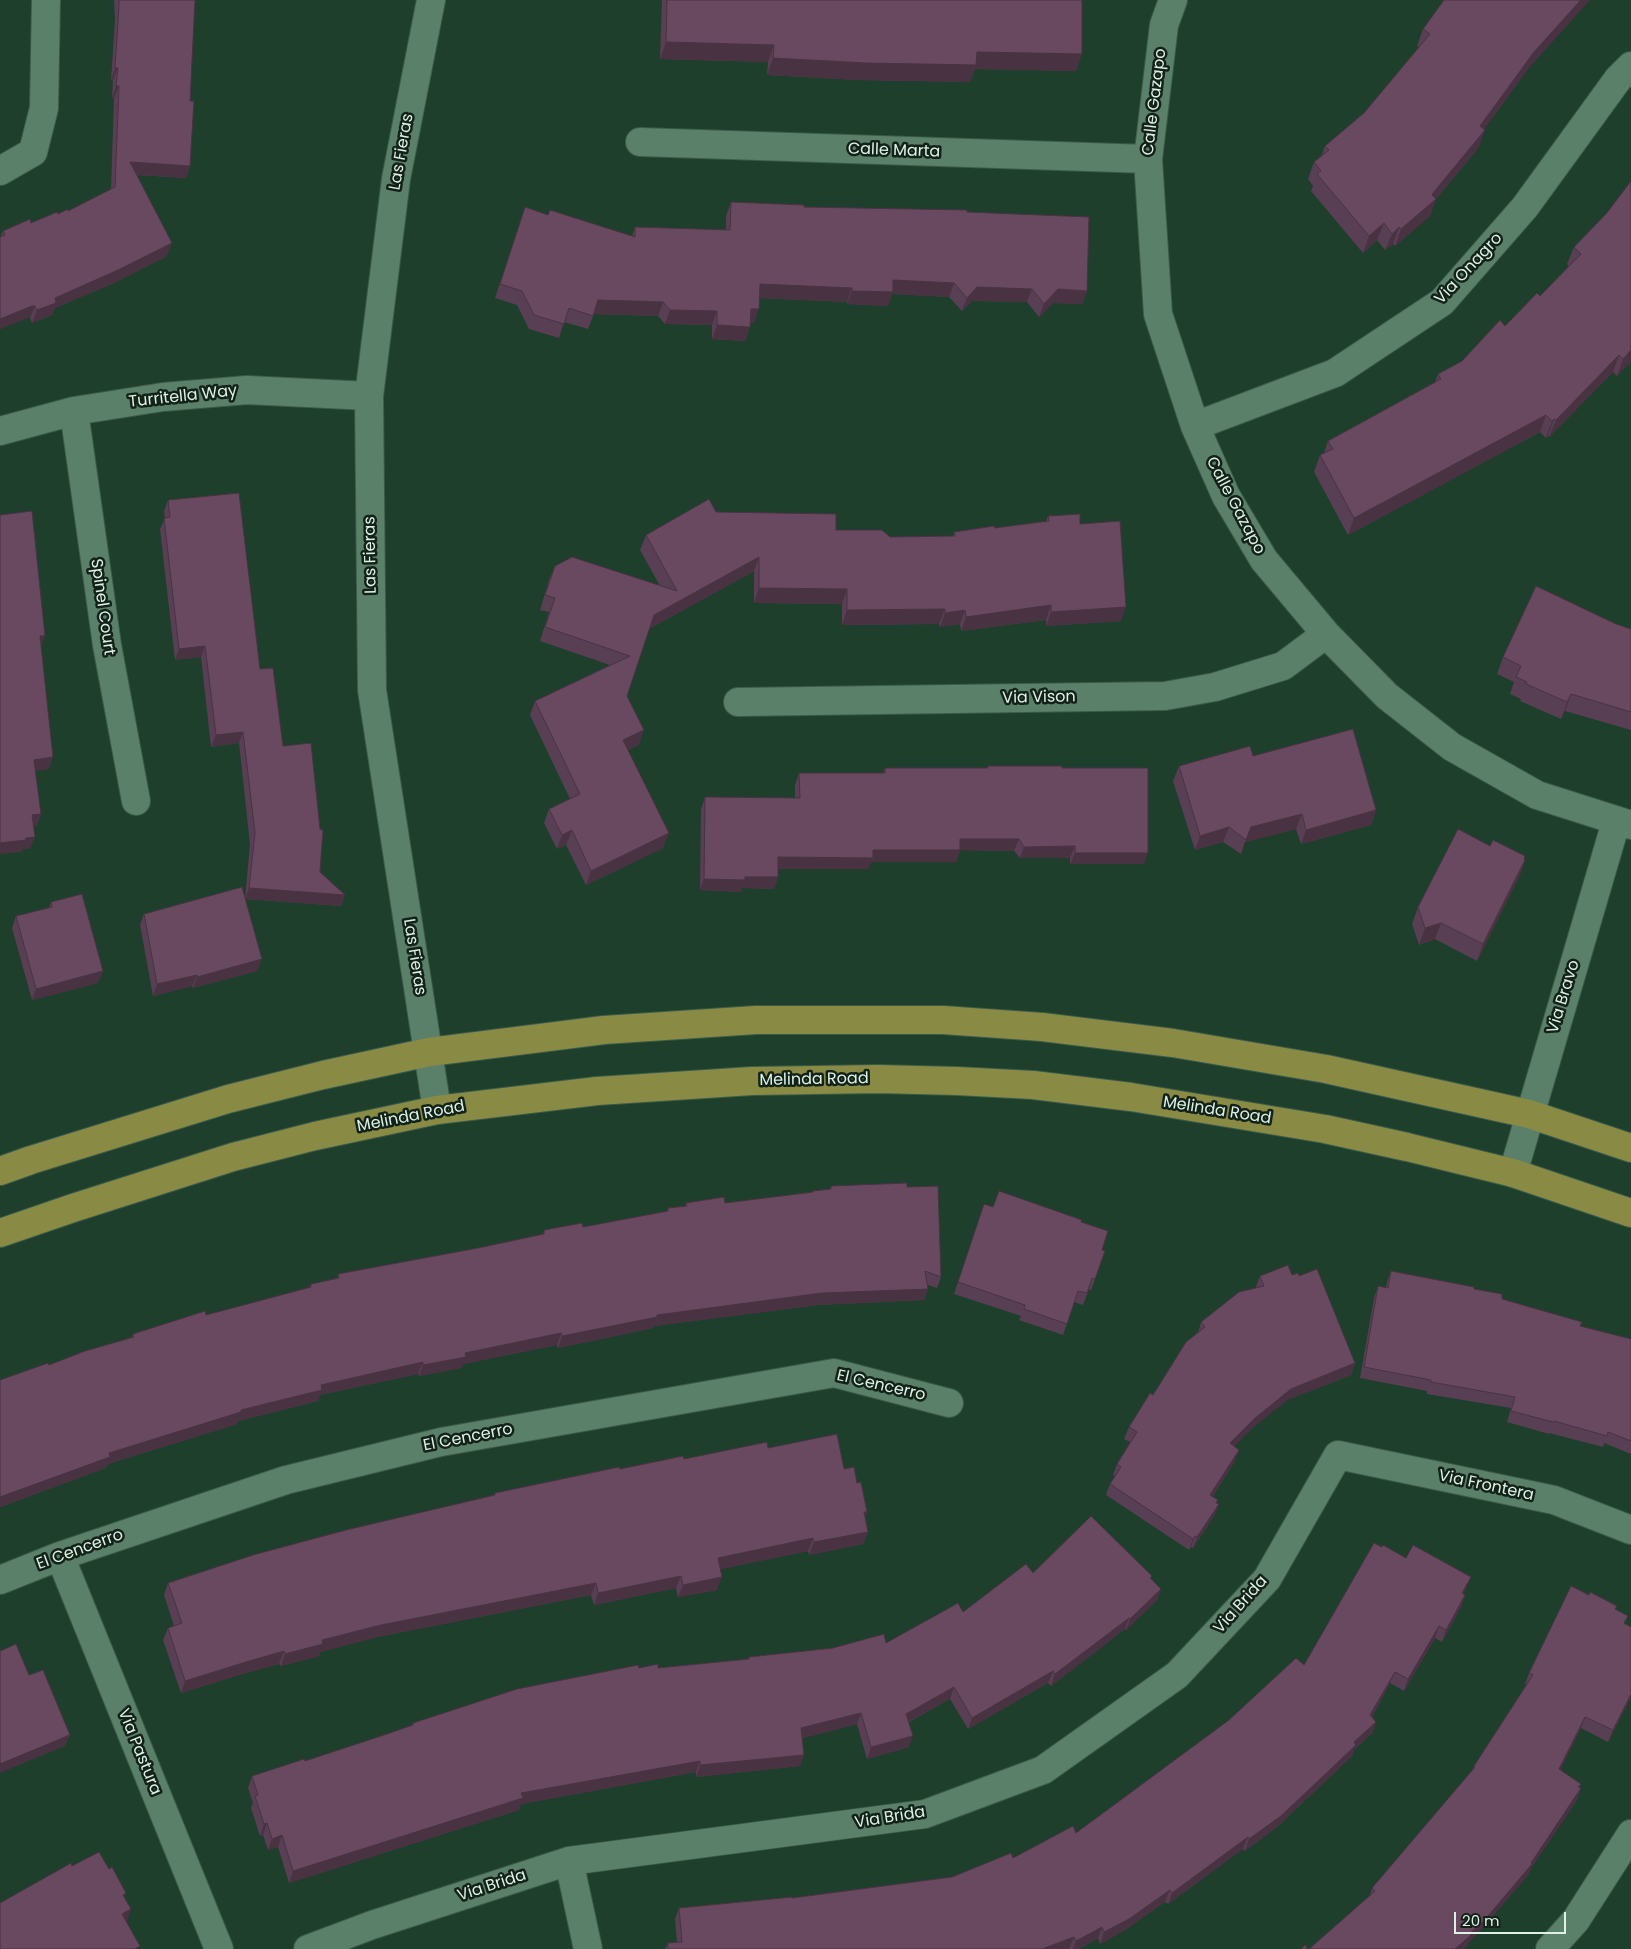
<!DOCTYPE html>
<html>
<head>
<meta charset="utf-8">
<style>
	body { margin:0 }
	#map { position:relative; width:1631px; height:1949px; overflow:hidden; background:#1d3f2c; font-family:Poppins,sans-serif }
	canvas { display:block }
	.scale { position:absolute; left:1454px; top:1912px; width:112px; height:22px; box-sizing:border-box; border:2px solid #ddf1e4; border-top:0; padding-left:6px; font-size:15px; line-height:18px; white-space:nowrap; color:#ddf1e4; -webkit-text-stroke:4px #132219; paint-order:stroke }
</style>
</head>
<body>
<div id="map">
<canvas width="1631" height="1949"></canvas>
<div class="scale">20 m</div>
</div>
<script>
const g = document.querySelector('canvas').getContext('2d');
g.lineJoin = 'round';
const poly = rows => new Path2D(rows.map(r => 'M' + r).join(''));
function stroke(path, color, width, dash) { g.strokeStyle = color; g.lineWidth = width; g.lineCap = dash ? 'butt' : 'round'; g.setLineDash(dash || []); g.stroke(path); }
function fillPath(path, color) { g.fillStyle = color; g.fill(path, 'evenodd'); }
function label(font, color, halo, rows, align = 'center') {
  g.font = font + ' Poppins,sans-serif'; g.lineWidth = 5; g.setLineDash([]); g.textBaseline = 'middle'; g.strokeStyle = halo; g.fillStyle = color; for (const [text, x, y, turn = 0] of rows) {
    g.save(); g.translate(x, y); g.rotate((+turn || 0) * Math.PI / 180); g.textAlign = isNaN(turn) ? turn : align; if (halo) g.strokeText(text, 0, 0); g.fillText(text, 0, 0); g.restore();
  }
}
const minor = poly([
	[431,0,396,179,369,396,372,690,437,1110],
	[1173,0,1164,25,1148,159,1158,314,1195,426,1226,496,1264,560,1326,634,1387,696,1452,747,1537,795,1631,825],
	[640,142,1148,159],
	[0,171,33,152,44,108,46,0],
	[74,411,107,645,136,801],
	[1195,426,1335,373,1442,302,1525,207,1618,79,1631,66],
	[0,431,74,411,163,397,247,390,369,396],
	[738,702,1165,696,1215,687,1283,666,1326,634],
	[1513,1173,1616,822],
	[60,1556,219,1949],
	[0,1580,60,1556,286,1480,441,1442,834,1373,949,1403],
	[569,1861,588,1949],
	[308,1949,372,1925,569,1861,925,1814,1043,1770,1177,1675,1267,1579,1338,1455,1554,1500,1631,1530],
	[1550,1949,1576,1920,1631,1834]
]);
const major = poly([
	[0,1171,31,1160,228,1099,323,1075,429,1052,604,1030,756,1020,943,1020,1042,1027,1173,1043,1326,1069,1529,1114,1631,1148],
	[0,1233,73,1208,233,1157,315,1136,437,1110,597,1091,752,1081,878,1079,957,1081,1033,1085,1131,1097,1325,1129,1407,1147,1513,1173,1631,1213]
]);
const wall = poly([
	[114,0,195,0,190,101,190,166,186,178,137,175,167,256,114,283,55,308,52,315,32,323,30,318,27,318,0,329,0,237,3,231,68,211,111,189,114,98,112,98,113,80,111,81,115,19],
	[662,0,1082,0,1076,71,975,69,970,82,858,80,767,75,768,62,660,59],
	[1423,29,1528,69,1484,129,1479,147,1436,199,1430,216,1395,246,1393,244,1385,250,1377,240,1363,253,1311,191,1313,186,1308,179,1314,162,1321,157,1325,146,1364,113,1419,47,1417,46],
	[731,202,804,207,967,212,1087,291,1082,304,1053,303,1039,317,1027,302,972,301,962,311,949,297,892,294,888,306,847,304,847,302,759,298,754,323,750,323,750,327,745,341,712,339,712,325,665,324,658,316,594,314,588,329,564,322,559,338,529,329,517,305,495,298,525,207,548,215,632,236,635,227,726,230,726,216],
	[1606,214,1631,361,1617,376,1613,372,1549,437,1548,436,1546,438,1540,432,1348,535,1314,472,1320,455,1324,453,1328,441,1435,382,1438,374,1462,361,1505,326,1540,296,1569,266,1567,264,1574,247],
	[168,500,260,669,320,872,345,895,341,906,245,899,257,971,193,988,192,986,153,996,140,925,144,914,245,899,250,844,239,743,211,747,201,657,175,660,160,529,165,518,164,511],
	[716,512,836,530,890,537,953,536,954,532,995,528,1046,521,1048,516,1080,524,1121,621,1046,626,1046,620,961,631,960,624,940,627,939,624,842,625,842,604,754,603,754,571,649,629,627,696,639,745,628,750,663,848,586,885,566,845,557,849,544,823,549,809,570,799,530,715,535,701,610,665,540,641,549,612,540,610,549,580,555,566,660,586,640,550,646,535],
	[1616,624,1631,629,1631,730,1565,711,1561,719,1520,701,1521,699,1510,694,1514,682,1497,674,1503,657],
	[1253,756,1376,810,1371,825,1301,844,1296,829,1245,842,1241,854,1223,842,1195,850,1173,781,1179,766],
	[988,766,1062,768,1144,864,1070,864,1070,858,1020,858,1014,851,960,850,956,862,871,862,868,869,778,869,778,877,774,889,742,888,741,892,700,890,701,809,705,797,795,798,795,785,799,773,883,773,885,768,987,768],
	[1490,846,1525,856,1524,859,1525,860,1519,877,1477,961,1435,939,1419,945,1412,924,1418,907],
	[51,902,103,971,98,983,32,1000,12,928,16,916,49,908],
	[831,1186,907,1187,941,1277,937,1288,928,1285,928,1289,924,1300,818,1305,654,1326,653,1328,558,1348,557,1345,463,1364,461,1368,419,1376,418,1374,320,1395,318,1401,238,1421,237,1424,108,1464,106,1468,0,1507,0,1380,49,1365,132,1337,133,1334,309,1288,311,1284,337,1278,338,1274,478,1248,543,1234,544,1230,583,1227,667,1211,668,1208,685,1206,686,1203,725,1203,812,1193,813,1191,830,1189],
	[993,1207,1081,1222,1102,1250,1105,1251,1091,1290,1089,1289,1083,1305,1074,1302,1063,1335,1019,1320,1021,1316,954,1294,980,1216],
	[1391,1271,1474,1289,1580,1326,1631,1339,1631,1454,1604,1443,1603,1447,1549,1433,1549,1434,1507,1422,1511,1408,1427,1394,1427,1391,1360,1378,1374,1298,1378,1286,1386,1288,1387,1282],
	[1292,1275,1299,1276,1355,1363,1351,1375,1287,1400,1250,1430,1234,1446,1235,1461,1213,1496,1217,1503,1219,1504,1214,1516,1193,1548,1191,1547,1189,1550,1106,1495,1110,1484,1115,1476,1113,1475,1117,1464,1130,1442,1124,1439,1129,1427,1153,1395,1198,1333,1201,1322,1256,1288,1256,1287,1260,1276],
	[768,1448,844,1469,857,1483,867,1512,865,1519,868,1532,863,1544,809,1555,808,1551,720,1569,717,1590,678,1597,676,1588,594,1605,591,1595,377,1637,320,1652,319,1656,281,1666,279,1664,242,1674,181,1693,163,1640,168,1628,174,1626,164,1595,168,1583,494,1495,495,1493,620,1469,684,1459],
	[1382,1547,1466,1588,1463,1594,1465,1595,1461,1607,1442,1642,1435,1638,1404,1691,1390,1683,1372,1717,1376,1722,1372,1733,1354,1750,1352,1756,1277,1827,1245,1851,1243,1849,1168,1904,1165,1902,1125,1930,1100,1944,1098,1938,1079,1949,1070,1949,1069,1948,1067,1949,665,1949,668,1943,677,1942,675,1919,679,1908,792,1898,952,1877,1013,1858,1076,1833,1304,1665],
	[1033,1573,1151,1578,1161,1589,1157,1600,1126,1630,1125,1629,1051,1686,1048,1683,968,1729,950,1699,909,1722,909,1747,867,1759,857,1724,802,1738,800,1766,696,1777,696,1772,521,1804,519,1810,289,1883,278,1847,268,1850,263,1835,260,1836,251,1808,253,1803,248,1788,252,1776,305,1761,384,1735,412,1725,413,1723,639,1668,658,1668,748,1659,749,1657,886,1643,963,1612],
	[1615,1609,1625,1624,1631,1627,1631,1697,1608,1742,1581,1728,1560,1769,1581,1788,1577,1800,1531,1868,1528,1875,1477,1934,1469,1942,1467,1946,1370,1895,1372,1888,1472,1772,1474,1766,1526,1685,1525,1684,1529,1673]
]);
const shadedWall = poly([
	[1581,0,1590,0,1528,69,1474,143,1480,126,1534,52],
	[666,42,774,45,768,62,660,59],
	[977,52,1082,54,1076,71,975,69,970,82,858,80,767,75,773,58],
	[115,68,118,68,113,80,111,81],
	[116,86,119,86,114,98,112,98],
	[1485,130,1479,147,1435,200,1436,199,1430,216,1395,246,1401,229,1433,193],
	[130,162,190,166,186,178,126,174],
	[1384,223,1377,240,1363,253,1369,236],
	[1399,227,1393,244,1385,250,1392,234],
	[172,243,167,256,114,283,55,308,52,315,32,323,37,310,55,298],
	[893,280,954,283,949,297,892,294,888,306,847,304,852,291],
	[760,284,852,288,847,302,755,298],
	[977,287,1032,289,1027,302,972,301,962,311,967,298],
	[1058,289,1087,291,1082,304,1053,303,1039,317,1044,304],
	[598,300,663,302,658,316,593,314],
	[32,306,35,306,30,318,27,318,0,329,0,319],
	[751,309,759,309,754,323,746,323],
	[670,310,717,311,712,325,665,324],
	[717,325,750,327,745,341,712,339],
	[1631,350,1631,361,1617,376,1623,359],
	[1619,355,1613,372,1549,437,1556,420],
	[1546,415,1540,432,1348,535,1354,518],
	[1554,419,1548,436,1546,438,1552,421],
	[759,557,754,571,649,629,654,615],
	[759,588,847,589,842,604,754,603],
	[1051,605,1046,620,961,631,966,617],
	[1126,607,1121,621,1046,626,1051,612],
	[945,609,939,624,842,625,847,610],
	[965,610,960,624,940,627,945,613],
	[40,636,45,636,41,647],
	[205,646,201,657,175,660,179,649],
	[1571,694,1565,711,1561,719,1567,702],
	[644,730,639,745,618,755,623,740],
	[243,732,239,743,211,747,216,735],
	[53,757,49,769,30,772,34,760],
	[1376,810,1371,825,1301,844,1306,830],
	[41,814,37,826,28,827,32,815],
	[1302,814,1296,829,1245,842,1241,854,1251,827],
	[1229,827,1223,842,1195,850,1200,836],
	[572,830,566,845,557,849,562,835],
	[669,833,663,848,586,885,591,871],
	[35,837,30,849,23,849,22,852,0,854,0,843,26,838],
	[960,839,1019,839,1014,851,956,850],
	[1075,846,1070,858,1020,858,1024,847],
	[873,850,960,850,956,862,871,862,868,869,774,869,778,857],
	[1075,853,1148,853,1144,864,1070,864],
	[1525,856,1520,872,1525,860,1519,877,1477,961,1483,944],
	[745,877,778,877,774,889,742,888,741,892,700,890,704,879],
	[249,888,345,895,341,906,245,899],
	[1441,923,1435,939,1419,945,1425,928],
	[262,959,257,971,193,988,197,977],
	[103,971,98,983,32,1000,36,989],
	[197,975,192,986,153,996,157,984],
	[928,1289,924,1300,818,1305,654,1326,653,1328,558,1348,562,1336,657,1315,822,1293],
	[561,1333,557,1345,463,1364,461,1368,419,1376,423,1365,465,1353],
	[423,1362,418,1374,320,1395,318,1401,238,1421,237,1424,108,1464,106,1468,0,1507,0,1497,109,1453,241,1410,321,1385],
	[1355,1363,1351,1375,1287,1400,1250,1430,1226,1455,1230,1443,1254,1419,1291,1389],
	[1239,1450,1235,1461,1206,1506,1210,1495],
	[1218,1500,1214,1511,1219,1504,1214,1516,1193,1548,1197,1537],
	[864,1512,867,1512,863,1524],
	[868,1532,863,1544,809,1555,814,1542],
	[1195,1536,1191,1547,1189,1550,1193,1539],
	[813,1538,808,1551,713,1571,718,1558],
	[681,1576,676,1588,594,1605,598,1593],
	[722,1577,717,1590,678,1597,683,1585],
	[1471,1577,1466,1588,1457,1605,1462,1593],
	[596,1583,591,1595,377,1637,320,1652,319,1656,281,1666,285,1654,322,1640,381,1625],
	[1161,1589,1157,1600,1126,1630,1130,1619],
	[1465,1595,1461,1607,1442,1642,1446,1630],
	[1129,1618,1125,1629,1051,1686,1055,1674],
	[1439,1626,1435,1638,1404,1691,1408,1679],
	[284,1651,279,1664,242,1674,181,1693,185,1681,246,1662],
	[1053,1671,1048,1683,968,1729,972,1718],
	[1395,1672,1390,1683,1366,1727,1370,1715],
	[954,1687,950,1699,902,1725,906,1714],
	[1631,1694,1631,1697,1608,1742,1613,1730],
	[861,1713,857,1724,797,1740,801,1728],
	[1585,1717,1581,1728,1555,1780,1559,1769],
	[1376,1722,1372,1733,1354,1750,1352,1756,1277,1827,1245,1851,1249,1839],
	[70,1735,65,1746,0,1773,0,1764],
	[913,1736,909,1747,867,1759,871,1747],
	[804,1755,800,1766,696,1777,700,1765],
	[700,1761,696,1772,521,1804,519,1810,289,1883,293,1871,521,1793],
	[1581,1784,1577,1795,1581,1788,1577,1800,1531,1868,1528,1875,1477,1934,1469,1942,1467,1946,1464,1949,1455,1949,1531,1863],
	[267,1823,263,1835,260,1836,264,1824],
	[282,1835,278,1847,268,1850,272,1839],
	[1248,1837,1243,1849,1168,1904,1172,1893],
	[1170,1890,1165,1902,1125,1930,1100,1944,1104,1932],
	[131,1909,127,1921,118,1925,122,1914],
	[1102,1927,1098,1938,1079,1949,1073,1949,1076,1941],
	[1074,1937,1069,1948,1067,1949,1042,1949]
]);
const building = poly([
	[119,0,195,0,190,101,194,101,190,166,130,162,172,243,118,270,55,298,56,303,37,310,35,306,32,306,0,319,0,237,5,235,3,231,30,219,31,223,57,212,58,214,68,209,68,211,115,187,119,86,116,86,118,68,115,68,119,6,119,0],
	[667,0,1082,0,1082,54,977,52,976,65,865,63,773,58,774,45,666,42,667,0],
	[1444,0,1581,0,1534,52,1480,126,1485,130,1433,193,1432,195,1436,199,1401,229,1399,227,1392,234,1384,223,1369,236,1317,174,1321,171,1314,162,1329,150,1325,146,1364,113,1430,34,1423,29,1444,0],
	[1631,181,1631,350,1623,359,1619,355,1556,420,1554,419,1552,421,1546,415,1354,518,1320,455,1333,449,1328,441,1441,379,1438,374,1462,361,1500,320,1505,326,1537,293,1540,296,1581,254,1574,247,1606,214,1631,181],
	[731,202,804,205,804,207,967,210,967,212,1089,217,1087,291,1058,289,1044,304,1032,289,977,287,967,298,954,283,893,280,893,292,852,291,852,288,760,284,759,309,751,309,750,327,717,325,717,311,670,310,663,302,598,300,593,316,569,308,564,324,534,315,522,291,500,284,525,207,548,215,550,210,635,237,635,227,730,230,731,202],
	[239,493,260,669,273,668,283,746,311,743,320,829,323,830,320,872,345,895,249,888,255,833,243,732,216,735,205,646,179,649,164,518,170,517,168,500,239,493],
	[709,499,716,512,836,514,836,530,882,530,890,537,955,536,954,532,994,526,995,528,1049,521,1048,516,1080,514,1080,524,1120,521,1126,607,1051,612,1051,605,966,617,965,610,945,613,945,609,847,610,847,589,759,588,759,557,654,615,627,696,644,730,623,740,669,833,591,871,572,830,562,835,549,809,580,794,535,701,630,656,545,627,555,598,545,595,555,566,572,557,677,591,646,535,709,499],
	[32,511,45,636,40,636,53,757,34,760,41,814,32,815,35,837,26,838,26,840,0,843,0,515,32,511],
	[1536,586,1616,624,1631,629,1631,712,1571,694,1567,702,1526,684,1527,682,1516,677,1521,666,1503,657,1536,586],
	[1353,729,1376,810,1306,830,1302,814,1251,827,1246,840,1229,827,1200,836,1179,766,1250,746,1253,756,1353,729],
	[988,766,1062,766,1062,768,1148,768,1148,853,1075,853,1075,846,1024,847,1019,839,960,839,960,850,873,850,873,858,778,857,778,877,745,877,745,880,704,879,705,797,800,798,799,773,885,773,885,768,988,768,988,766],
	[1458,829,1490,846,1493,840,1525,856,1524,859,1525,860,1483,944,1441,923,1425,928,1418,907,1458,829],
	[242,887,262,959,197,977,197,975,157,984,144,914,242,887],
	[82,894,103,971,36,989,16,916,52,907,51,902,82,894],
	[907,1183,907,1187,938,1186,941,1277,925,1271,928,1289,822,1293,657,1315,657,1317,562,1336,561,1333,465,1353,466,1357,423,1365,423,1362,321,1385,322,1390,241,1410,241,1412,109,1453,110,1457,0,1497,0,1380,48,1363,49,1365,85,1351,134,1337,133,1334,205,1311,206,1315,311,1287,311,1284,339,1278,338,1274,478,1248,544,1234,544,1230,582,1223,583,1227,668,1211,668,1208,687,1206,686,1203,724,1197,725,1203,813,1192,813,1191,831,1189,831,1186,907,1183],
	[999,1191,1082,1220,1081,1222,1108,1231,1102,1250,1105,1251,1095,1279,1092,1278,1087,1293,1078,1291,1067,1324,1024,1309,1025,1305,958,1282,984,1204,993,1207,999,1191],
	[1288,1265,1292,1275,1298,1273,1299,1276,1317,1269,1355,1363,1291,1389,1254,1419,1230,1443,1239,1450,1210,1495,1218,1500,1216,1503,1219,1504,1197,1537,1195,1536,1193,1539,1110,1484,1121,1467,1117,1464,1137,1432,1129,1427,1150,1393,1153,1395,1186,1342,1205,1327,1201,1322,1239,1292,1264,1286,1260,1276,1288,1265],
	[1391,1271,1474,1287,1474,1289,1502,1294,1502,1299,1582,1322,1580,1326,1631,1339,1631,1441,1608,1432,1607,1436,1554,1421,1553,1422,1511,1411,1515,1397,1431,1382,1431,1380,1364,1367,1378,1286,1388,1288,1391,1271],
	[837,1434,844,1469,854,1467,857,1483,861,1482,867,1512,864,1512,868,1532,814,1542,813,1538,718,1558,722,1577,683,1585,681,1576,598,1593,596,1583,381,1625,322,1640,323,1644,285,1654,284,1651,246,1662,185,1681,168,1628,182,1623,168,1583,253,1555,346,1530,495,1495,495,1493,619,1467,620,1469,683,1456,684,1459,767,1442,768,1448,837,1434],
	[1091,1516,1152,1576,1150,1578,1161,1589,1130,1619,1129,1618,1055,1674,1053,1671,972,1718,954,1687,906,1714,913,1736,871,1747,861,1713,801,1728,804,1755,700,1765,700,1761,521,1793,523,1798,293,1871,282,1835,272,1839,267,1823,264,1824,255,1796,258,1795,252,1776,304,1759,305,1761,384,1735,413,1725,413,1723,517,1689,638,1665,639,1668,658,1664,658,1668,749,1659,749,1657,833,1648,884,1634,886,1643,958,1603,963,1612,1026,1564,1033,1573,1091,1516],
	[1374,1543,1382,1547,1383,1545,1406,1558,1413,1545,1471,1577,1462,1593,1465,1595,1446,1630,1439,1626,1408,1679,1395,1672,1370,1715,1376,1722,1354,1742,1356,1745,1281,1816,1249,1839,1248,1837,1172,1893,1170,1890,1129,1919,1104,1932,1102,1927,1076,1941,1074,1937,1042,1949,668,1949,668,1943,682,1942,679,1908,792,1897,792,1898,952,1877,1011,1853,1013,1858,1073,1826,1076,1833,1229,1720,1296,1658,1304,1665,1374,1543],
	[1571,1586,1589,1595,1590,1592,1617,1606,1615,1609,1628,1616,1624,1623,1631,1627,1631,1694,1613,1730,1585,1717,1559,1769,1581,1784,1578,1787,1581,1788,1531,1863,1532,1864,1482,1923,1470,1933,1471,1935,1455,1949,1309,1949,1375,1891,1372,1888,1475,1767,1474,1766,1533,1675,1529,1673,1571,1586],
	[16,1644,29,1675,43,1670,70,1735,0,1764,0,1651,16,1644],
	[99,1852,109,1869,112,1867,126,1893,123,1895,131,1909,122,1914,140,1946,135,1949,0,1949,0,1903,71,1863,72,1866,99,1852],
	[1305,1945,1308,1949,1301,1949,1305,1945]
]);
const streetNames = [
	["Calle Gazapo",1155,102,-83],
	["Calle Marta",894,151,2],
	["Las Fieras",402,152,-80],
	["Via Onagro",1469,269,-47],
	["Turritella Way",183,397,-6],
	["Calle Gazapo",1235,506,62],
	["Las Fieras",371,555,-91],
	["Spinel Court",102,607,82],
	["Via Vison",1039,698,-1],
	["Las Fieras",414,957,81],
	["Via Bravo",1564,997,-73],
	["Melinda Road",814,1080,-1],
	["Melinda Road",1217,1111,9],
	["Melinda Road",411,1117,-11],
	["El Cencerro",881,1386,13],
	["El Cencerro",468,1438,-11],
	["Via Frontera",1486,1486,12],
	["El Cencerro",80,1550,-20],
	["Via Brida",1241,1605,-48],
	["Via Pastura",139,1752,68],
	["Via Brida",890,1818,-9],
	["Via Brida",492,1886,-18]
];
stroke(minor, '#3b5b4a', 30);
stroke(major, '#3b5b4a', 30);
stroke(minor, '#5b8069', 28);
stroke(major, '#898b44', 28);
fillPath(wall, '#593f53');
fillPath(shadedWall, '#493343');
fillPath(building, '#684960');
stroke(building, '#493343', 1);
label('16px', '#ddf1e4', '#132219', streetNames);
</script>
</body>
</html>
